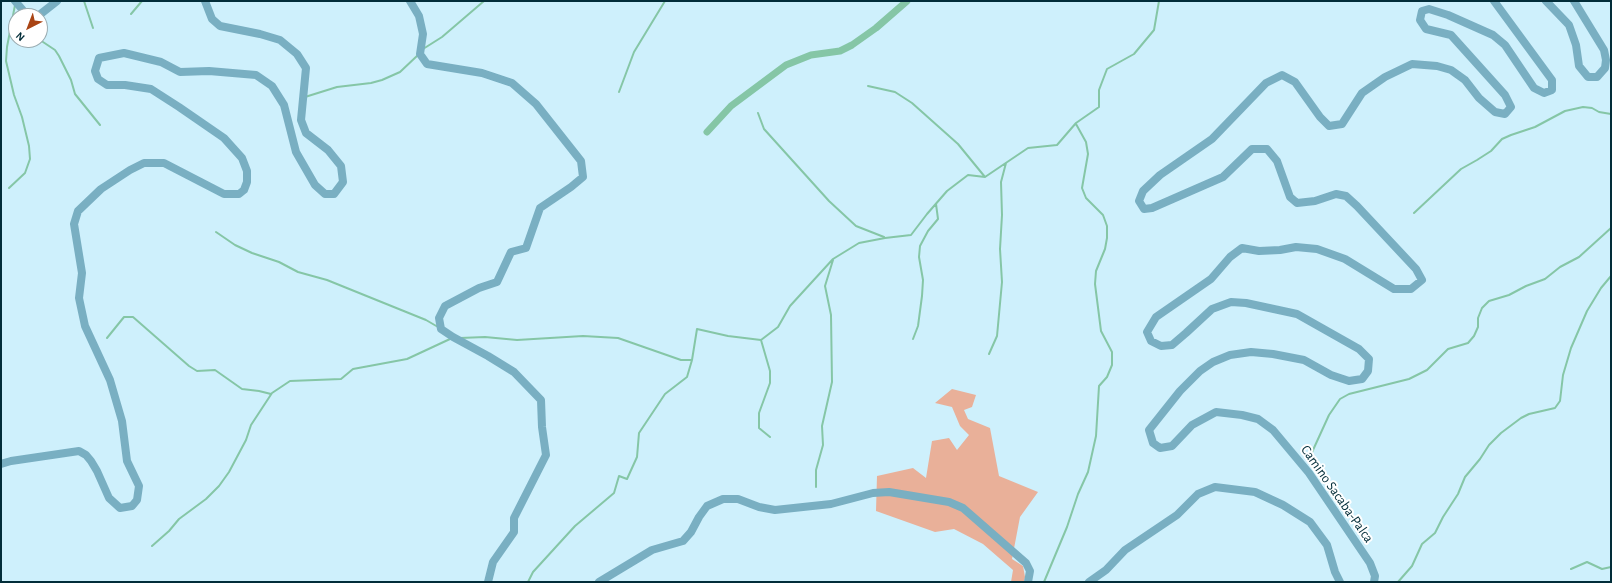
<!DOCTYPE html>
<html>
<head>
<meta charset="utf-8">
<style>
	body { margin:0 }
	#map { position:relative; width:1612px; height:583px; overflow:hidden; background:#cef0fc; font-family:"Alegreya Sans",sans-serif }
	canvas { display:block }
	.frame { position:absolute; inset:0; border:2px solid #022d39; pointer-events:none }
	.north { position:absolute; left:8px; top:8px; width:40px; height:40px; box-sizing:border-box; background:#fff; border:1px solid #9aabb0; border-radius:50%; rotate:222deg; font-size:11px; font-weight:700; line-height:16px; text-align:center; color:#022d39 }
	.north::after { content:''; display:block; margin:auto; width:14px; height:18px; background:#a94414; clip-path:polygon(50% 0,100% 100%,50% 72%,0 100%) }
</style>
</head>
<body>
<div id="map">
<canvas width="1612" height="583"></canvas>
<div class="frame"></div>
<div class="north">N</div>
</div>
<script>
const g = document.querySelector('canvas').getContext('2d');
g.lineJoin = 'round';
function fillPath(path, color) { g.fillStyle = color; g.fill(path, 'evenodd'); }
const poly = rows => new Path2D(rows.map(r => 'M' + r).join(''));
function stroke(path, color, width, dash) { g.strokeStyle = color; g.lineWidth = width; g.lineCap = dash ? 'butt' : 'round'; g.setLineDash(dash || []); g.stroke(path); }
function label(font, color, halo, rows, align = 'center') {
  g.font = font + ' "Alegreya Sans",sans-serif'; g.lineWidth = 4; g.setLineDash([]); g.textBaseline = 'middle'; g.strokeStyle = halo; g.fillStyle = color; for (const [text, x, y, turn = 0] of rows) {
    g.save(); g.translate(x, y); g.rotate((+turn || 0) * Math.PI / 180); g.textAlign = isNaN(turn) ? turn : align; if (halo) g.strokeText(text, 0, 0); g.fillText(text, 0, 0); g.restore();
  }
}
const green = poly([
	[952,389,976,395,972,407,964,410,968,419,990,428,999,476,1038,492,1020,517,1012,559,1023,566,1025,577,1024,582,1011,582,1013,570,983,544,954,529,935,532,876,511,877,476,913,468,926,478,932,441,949,438,957,450,969,435,960,426,952,407,935,403]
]);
const stream = poly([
	[84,1,93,28],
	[131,14,142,1],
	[11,24,16,27],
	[40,40,55,50,59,56,71,80,75,94,100,125],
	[423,49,442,37,484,1],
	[868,86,895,92,912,103,958,144,985,177],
	[619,92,634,52,665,1],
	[305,97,337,87,371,83,382,80,400,72,418,55],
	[758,113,764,129,829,201,856,226,884,237],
	[9,188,25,173,30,159,29,146,22,117,14,95,6,61,7,47,15,5],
	[1414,213,1461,169,1477,160,1491,151,1502,139,1511,135,1535,127,1565,111,1583,107,1592,108,1599,112,1611,114],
	[216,232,235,245,252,253,279,262,298,272,327,280,426,320,438,327],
	[107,338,124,317,133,317,189,366,197,371,215,370,242,389,259,391,271,394],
	[460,338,485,337,517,340,583,336,618,338,681,360,692,360],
	[913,339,918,326,922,296,923,280,919,257,920,246,928,231,938,219,936,204],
	[761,340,770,371,770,383,759,413,759,428,770,437],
	[989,354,997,336,1002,282,1000,249,1002,215,1001,182,1006,163],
	[1308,461,1329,415,1340,399,1349,394,1409,379,1427,370,1448,349,1468,343,1474,336,1478,327,1478,318,1482,308,1489,301,1509,295,1526,286,1545,279,1560,267,1579,257,1611,228],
	[816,487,816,470,823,445,822,426,832,382,831,315,825,286,833,260],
	[152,546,169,531,179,519,206,499,219,486,229,472,246,440,251,425,272,393,290,381,341,379,353,369,407,359,450,339],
	[1571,569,1587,562,1602,569,1611,567],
	[528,582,533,572,575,526,614,493,619,476,627,479,637,457,639,433,665,394,687,377,692,360,697,329,728,336,761,340,778,327,790,306,833,259,859,243,885,238,911,235,927,214,947,191,968,175,985,177,1028,148,1057,145,1076,123,1099,107,1099,90,1107,69,1134,54,1154,30,1159,1],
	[1044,582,1067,527,1078,494,1088,472,1096,436,1099,386,1107,377,1112,365,1112,352,1101,331,1095,284,1096,271,1105,249,1107,238,1107,226,1103,215,1086,198,1082,188,1088,154,1086,142,1076,124],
	[1398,582,1412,566,1422,544,1435,533,1443,517,1458,494,1465,477,1480,459,1489,445,1501,433,1521,418,1529,414,1555,408,1560,401,1563,375,1571,348,1587,311,1601,288,1611,276]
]);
const canal = poly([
	[707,132,731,106,786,65,811,55,840,51,852,45,876,28,907,1]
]);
const tertiary = poly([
	[15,1,27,15,35,16],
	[410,1,419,16,423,34,420,54,427,64,482,73,512,83,536,104,581,161,583,177,571,187,540,208,526,248,511,252,497,282,479,288,445,306,439,318,441,329,453,337,488,356,514,372,541,400,542,427,546,455,514,518,514,532,493,562,488,582],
	[1546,1,1569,25,1576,45,1579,66,1588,77,1597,77,1605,68,1606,60,1604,50,1574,1],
	[38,16,57,1],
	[1,464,11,461,79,451,86,455,91,461,97,471,109,498,120,508,132,506,137,500,139,486,127,461,122,421,110,380,85,326,79,298,82,273,74,224,78,211,101,189,130,170,144,163,164,163,224,194,239,194,244,190,247,182,247,171,242,158,224,138,179,107,151,89,125,85,107,85,98,79,95,71,99,58,124,53,161,62,180,72,209,71,256,75,272,86,284,105,296,152,315,185,325,194,334,194,343,182,341,166,328,150,306,133,301,120,306,68,297,54,280,40,260,34,220,26,212,19,205,1],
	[599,582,652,550,683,541,691,532,699,517,707,506,723,499,738,499,759,507,775,510,831,504,873,493,889,492,949,502,963,508,1026,563,1030,571,1028,582],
	[1089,582,1106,570,1125,550,1177,515,1198,494,1215,487,1255,492,1283,505,1310,522,1327,545,1335,572,1340,582],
	[1374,582,1375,576,1370,563,1309,473,1273,430,1258,419,1242,415,1216,412,1192,425,1172,446,1160,448,1153,443,1149,430,1180,391,1200,371,1213,362,1230,355,1251,352,1273,354,1304,360,1331,375,1349,381,1362,379,1368,371,1369,359,1359,349,1297,314,1246,303,1231,302,1212,309,1186,333,1172,345,1161,346,1151,341,1147,332,1156,317,1211,279,1230,257,1242,248,1259,251,1280,250,1296,247,1317,249,1345,259,1394,289,1411,289,1422,280,1416,269,1357,206,1346,196,1336,194,1315,201,1297,203,1290,197,1277,161,1267,149,1252,149,1223,177,1152,208,1144,209,1139,201,1143,191,1160,175,1212,139,1266,83,1282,75,1295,82,1320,117,1329,126,1342,124,1362,93,1385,77,1412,64,1437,66,1451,70,1465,80,1479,98,1495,112,1505,114,1511,107,1505,95,1451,35,1426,29,1420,20,1422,11,1429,9,1448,15,1493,35,1505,45,1534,88,1544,93,1552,90,1552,80,1494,1]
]);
const streetNames = [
	["Camino Sacaba-Palca",1337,494,55]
];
fillPath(green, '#e9b099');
stroke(stream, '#85c6a6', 2);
stroke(canal, '#85c6a6', 7);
stroke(tertiary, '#79afc2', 8);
label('14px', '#022d39', '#fff', streetNames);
</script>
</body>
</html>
